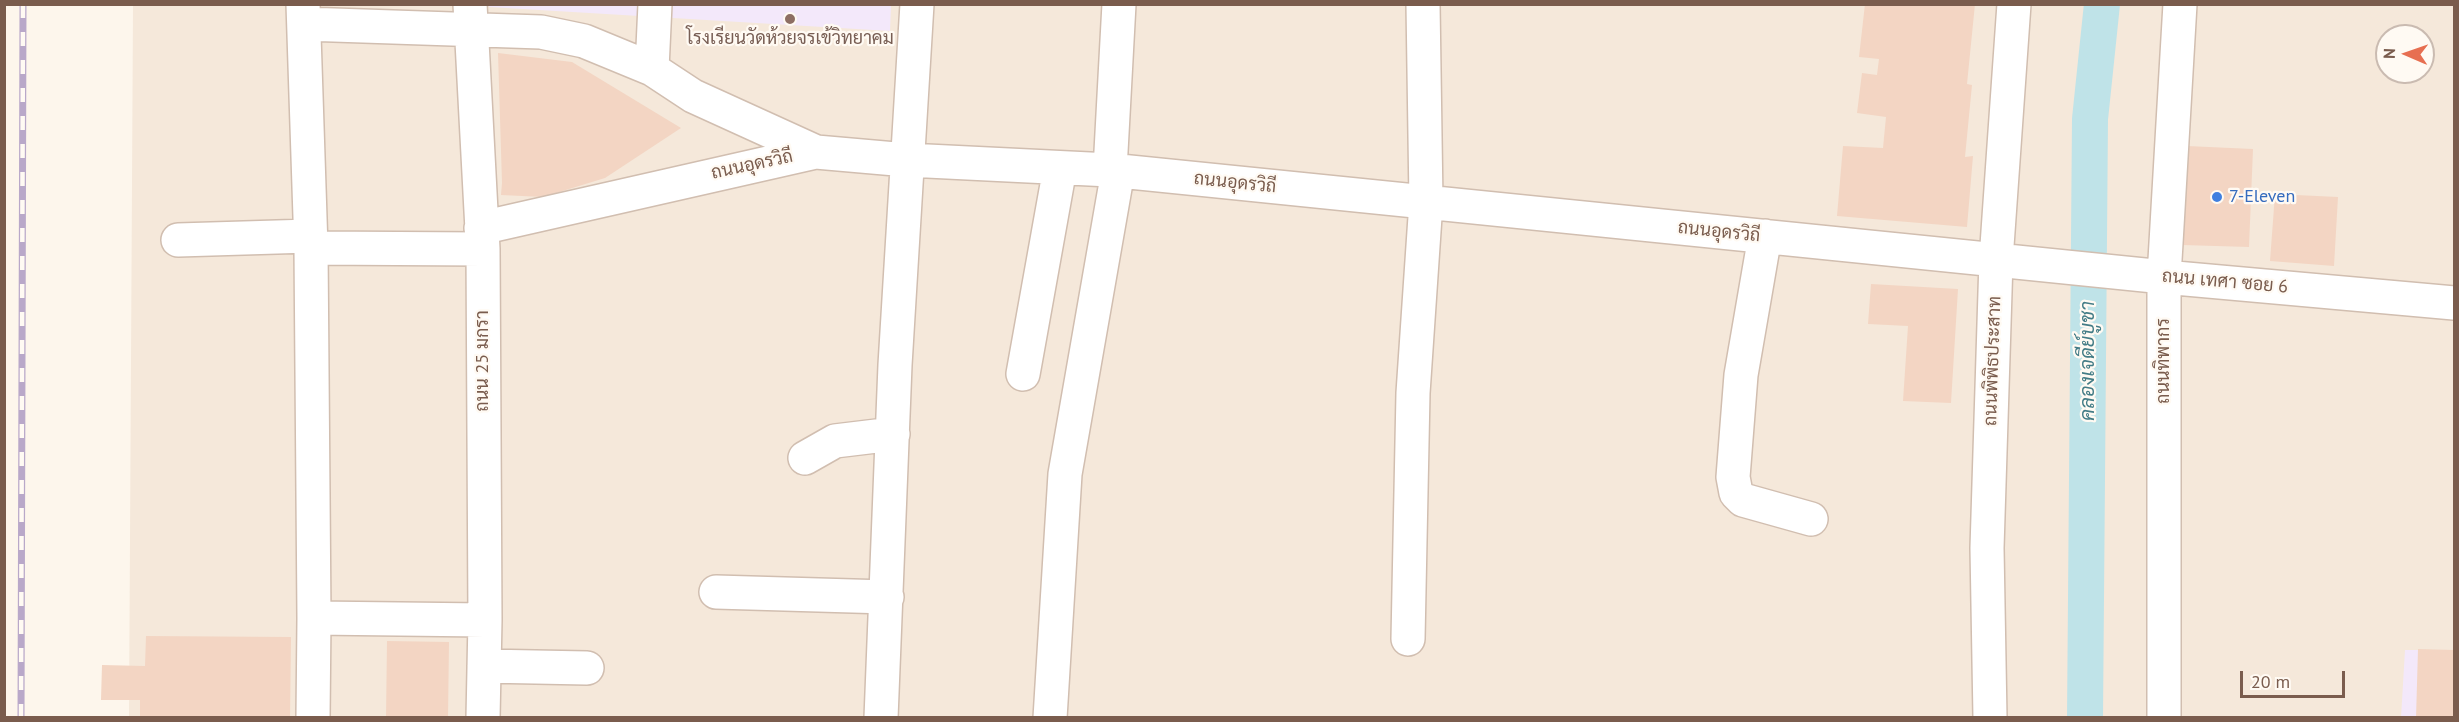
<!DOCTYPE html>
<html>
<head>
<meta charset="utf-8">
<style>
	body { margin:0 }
	#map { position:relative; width:2459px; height:722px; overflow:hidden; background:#fdf6ec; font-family:"PT Sans",sans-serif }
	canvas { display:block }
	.frame { position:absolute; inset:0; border:6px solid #7a5c4d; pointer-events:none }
	.north { position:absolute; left:2375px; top:24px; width:60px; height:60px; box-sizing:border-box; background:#fffaf3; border:2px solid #cabbb1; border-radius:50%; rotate:272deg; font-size:16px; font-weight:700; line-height:24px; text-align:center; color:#7a5c4d }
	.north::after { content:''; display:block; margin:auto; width:21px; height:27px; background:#e76f51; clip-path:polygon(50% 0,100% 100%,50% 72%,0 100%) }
	.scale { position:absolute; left:2240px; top:671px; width:105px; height:27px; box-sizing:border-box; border:3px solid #7a5c4d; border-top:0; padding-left:8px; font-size:18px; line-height:21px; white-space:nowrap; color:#7a5c4d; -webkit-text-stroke:4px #fffaf3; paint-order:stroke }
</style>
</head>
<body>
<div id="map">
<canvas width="2459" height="722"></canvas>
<div class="frame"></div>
<div class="north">N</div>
<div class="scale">20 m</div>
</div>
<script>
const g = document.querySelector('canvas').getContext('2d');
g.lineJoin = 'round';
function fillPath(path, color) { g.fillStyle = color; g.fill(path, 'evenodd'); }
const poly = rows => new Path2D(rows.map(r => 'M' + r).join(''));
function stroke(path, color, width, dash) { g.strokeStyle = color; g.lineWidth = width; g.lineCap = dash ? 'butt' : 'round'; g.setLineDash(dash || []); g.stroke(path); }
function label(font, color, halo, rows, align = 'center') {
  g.font = font + ' "PT Sans",Sarabun,sans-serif'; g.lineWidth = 4.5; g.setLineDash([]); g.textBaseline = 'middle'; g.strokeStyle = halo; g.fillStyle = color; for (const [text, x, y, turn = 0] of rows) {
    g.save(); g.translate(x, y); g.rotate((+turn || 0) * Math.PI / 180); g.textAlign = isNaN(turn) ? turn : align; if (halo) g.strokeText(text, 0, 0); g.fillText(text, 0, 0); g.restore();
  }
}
const residential = poly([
	[133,5,2454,5,2454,717,129,717],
	[2387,36,2423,36,2423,72,2387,72]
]);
const education = poly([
	[489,5,891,5,890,31,489,7],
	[2405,650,2454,650,2454,717,2401,718]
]);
const canal = poly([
	[2085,718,2090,119,2102,4]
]);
const building = poly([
	[1865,4,1975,4,1967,84,1972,85,1965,157,1973,156,1967,227,1837,216,1843,146,1883,148,1886,117,1857,113,1862,73,1877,75,1879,59,1859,57],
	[498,53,572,62,681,128,605,178,543,197,501,195,502,183],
	[2187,146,2253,149,2249,247,2182,245],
	[2275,194,2338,197,2334,266,2270,261],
	[1871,284,1958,289,1951,403,1903,401,1908,326,1868,324],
	[146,636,291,637,290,718,140,718,140,700,101,700,102,665,145,666],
	[387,641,449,642,448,718,386,718],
	[2418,649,2454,650,2454,718,2416,718]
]);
const minor = poly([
	[303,4,311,248,314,618,313,718],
	[470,4,483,249,485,620,483,718],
	[304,24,541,32,584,41,652,69,693,96,816,152],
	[652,69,655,4],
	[1110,170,1119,4],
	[481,228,816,152,907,160,1110,170,2164,277,2454,303],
	[1765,236,1741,375,1733,477,1736,493,1743,500,1811,519],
	[178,240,310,236],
	[311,248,483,249],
	[1023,374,1060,168],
	[805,458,835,441,893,434],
	[716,592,887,597],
	[314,618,485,620],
	[1408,639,1413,393,1426,202,1423,4],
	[484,666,587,668],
	[881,718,895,365,917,4],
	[1050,718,1065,474,1118,171],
	[1990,718,1987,548,1996,260,2014,4],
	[2164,718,2164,277,2180,4]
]);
const rail = poly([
	[21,718,23,4]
]);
const markers = [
	[790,19,6,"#8d6e63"],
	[2217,197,6,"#3f7fe0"]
];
const educationNames = [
	["โรงเรียนวัดห้วยจรเข้วิทยาคม",790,39]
];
const streetNames = [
	["ถนนอุดรวิถี",752,165,-12],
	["ถนนอุดรวิถี",1235,183,6],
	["ถนนอุดรวิถี",1719,232,6],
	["ถนน เทศา ซอย 6",2225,282,5],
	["ถนน 25 มกรา",483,361,-90],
	["ถนนพิพิธประสาท",1993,361,-88],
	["ถนนทิพากร",2164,361,-90]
];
const shopNames = [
	["7-Eleven",2229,197]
];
const waterNames = [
	["คลองเจดีย์บูชา",2088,361,-90]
];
fillPath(residential, '#f5e8da');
fillPath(education, '#f3e8fa');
stroke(canal, '#bfe3e8', 36);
fillPath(building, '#f3d5c3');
stroke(minor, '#d1beb0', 36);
stroke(minor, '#fff', 33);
stroke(rail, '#b9a8c9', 7);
stroke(rail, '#fffaf3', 4.5, [14]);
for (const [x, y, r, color] of markers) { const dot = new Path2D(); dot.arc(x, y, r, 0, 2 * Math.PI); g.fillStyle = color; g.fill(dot); stroke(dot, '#fffaf3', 2); }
label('18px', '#785e54', '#fffaf3', educationNames);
label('18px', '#7a5c4d', '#fffaf3', streetNames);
label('18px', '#366cbe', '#fffaf3', shopNames, 'left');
label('italic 20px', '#437c86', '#fffaf3', waterNames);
</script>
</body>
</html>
